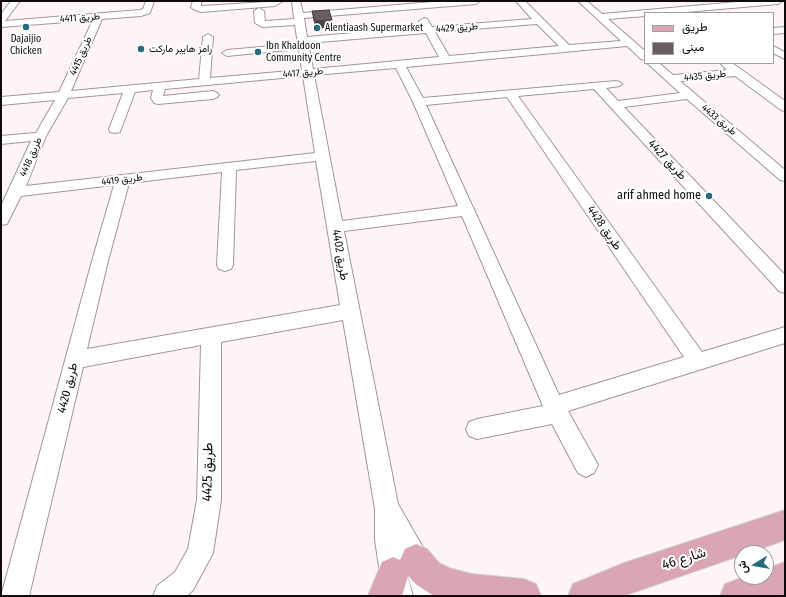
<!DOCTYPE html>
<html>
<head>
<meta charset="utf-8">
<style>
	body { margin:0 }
	#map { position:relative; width:786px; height:597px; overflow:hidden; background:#fff5f7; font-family:"Fira Sans Condensed",Vazirmatn,sans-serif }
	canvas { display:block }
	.frame { position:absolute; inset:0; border:2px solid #0f0a0b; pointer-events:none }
	.legend { position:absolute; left:644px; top:12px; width:130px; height:52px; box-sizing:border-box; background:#fff; border:1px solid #9f9d9d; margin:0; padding:5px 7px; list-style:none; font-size:12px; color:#0f0a0b }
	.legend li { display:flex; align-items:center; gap:8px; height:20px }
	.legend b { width:20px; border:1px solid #9f9d9d }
	.north { position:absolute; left:734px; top:545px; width:40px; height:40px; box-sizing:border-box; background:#fff; border:1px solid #9f9d9d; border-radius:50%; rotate:259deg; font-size:11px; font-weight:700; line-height:16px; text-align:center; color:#0f0a0b }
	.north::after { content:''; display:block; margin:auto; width:14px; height:18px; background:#256b7a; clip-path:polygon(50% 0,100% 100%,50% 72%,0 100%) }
</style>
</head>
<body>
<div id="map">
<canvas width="786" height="597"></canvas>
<div class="frame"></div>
<ul class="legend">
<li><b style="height:5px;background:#daa6b3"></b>طريق</li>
<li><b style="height:11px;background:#6a5d5f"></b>مبنى</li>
</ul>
<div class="north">ش</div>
</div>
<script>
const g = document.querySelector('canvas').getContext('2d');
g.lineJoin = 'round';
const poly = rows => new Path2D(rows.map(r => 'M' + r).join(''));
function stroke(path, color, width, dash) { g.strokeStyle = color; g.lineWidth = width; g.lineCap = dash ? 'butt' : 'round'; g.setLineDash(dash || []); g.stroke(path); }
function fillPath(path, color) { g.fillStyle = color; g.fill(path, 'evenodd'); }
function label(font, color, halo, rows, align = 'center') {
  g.font = font + ' "Fira Sans Condensed",Vazirmatn,sans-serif'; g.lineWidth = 4; g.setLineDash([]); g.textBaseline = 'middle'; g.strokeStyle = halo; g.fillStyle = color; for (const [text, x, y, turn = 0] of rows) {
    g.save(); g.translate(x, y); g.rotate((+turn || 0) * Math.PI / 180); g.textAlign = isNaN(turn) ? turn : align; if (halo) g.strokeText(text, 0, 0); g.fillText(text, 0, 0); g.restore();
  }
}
const minor = poly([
	[11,1,20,1,5,21,140,10,143,9,146,1,154,1,150,13,141,16,102,19,71,91,199,79,203,37,208,34,213,37,210,78,302,70,295,25,262,27,255,23,254,11,259,8,264,11,265,21,294,19,292,1,300,1,303,13,444,1,480,1,476,4,304,18,307,37,423,27,419,21,424,18,427,19,432,27,532,19,516,1,525,1,569,45,621,41,578,1,587,1,602,14,748,1,782,1,778,4,674,13,645,13,645,16,608,19,645,51,645,60,641,59,627,46,406,67,423,98,616,81,620,82,622,84,620,86,606,88,618,101,680,93,647,63,659,63,673,75,727,70,720,63,732,63,742,70,785,101,785,111,781,110,735,76,680,81,785,170,785,181,780,180,687,99,624,107,785,275,785,293,779,291,594,89,518,96,702,352,785,327,785,343,568,411,598,465,594,473,586,477,578,473,552,424,477,439,469,436,466,429,469,422,477,419,543,406,462,216,344,231,398,504,425,551,442,596,414,596,405,567,413,596,385,596,380,573,375,540,375,509,343,320,221,342,221,500,213,553,193,590,187,596,153,596,157,586,175,572,188,549,197,500,201,345,83,367,29,596,1,596,92,261,114,185,21,196,7,224,1,225,1,206,31,141,1,144,1,136,36,133,55,100,1,105,1,97,59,92,93,20,1,27,1,14,11,1],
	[537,24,559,46,449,56,435,32,537,24],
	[426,33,439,57,313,69,308,43,426,33],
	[396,68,413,102,458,206,342,221,314,75,396,68],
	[303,76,315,153,26,186,46,136,68,98,123,93,109,129,110,132,115,133,120,132,121,129,135,92,153,90,151,98,154,103,158,104,213,99,217,97,219,95,217,93,213,91,163,96,165,89,303,76],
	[507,97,684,357,559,395,426,105,507,97],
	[316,161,340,305,87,349,108,261,129,183,222,172,217,265,219,269,225,271,231,269,233,265,236,170,316,161],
	[193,1,201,1,201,6,202,6,283,1,275,6,201,12,193,9,191,7,193,1],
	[785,27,785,33,773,34,773,28,785,27],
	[284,45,289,48,288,50,227,56,222,53,227,50,284,45],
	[773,46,785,52,785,59,773,53,773,46]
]);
const major = poly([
	[785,510,785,540,748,553,742,553,742,555,623,596,568,596,573,584,624,563,785,510],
	[416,544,427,549,439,563,449,568,472,574,524,579,536,584,541,596,434,596,417,585,408,576,402,596,368,596,382,562,393,557,400,560,405,549,416,544],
	[785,562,785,594,780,596,720,596,725,584,744,577,766,577,766,569,785,562]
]);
const wall = poly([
	[312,11,333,27,316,29,313,19]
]);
const shadedWall = poly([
	[332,20,333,27,316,29,315,21]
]);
const building = poly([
	[329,10,332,20,315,21,312,11,329,10]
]);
const markers = [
	[26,27,4,"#256b7a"],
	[317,28,4,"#256b7a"],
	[141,49,4,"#256b7a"],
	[258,52,4,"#256b7a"],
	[709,196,4,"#256b7a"]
];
const farStreetnames = [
	["طريق 4411",80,18,-4],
	["طريق 4429",457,28,-4],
	["طريق 4415",81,56,-66],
	["طريق 4417",303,73,-5],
	["طريق 4435",705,76,-6],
	["طريق 4433",719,120,40],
	["طريق 4418",31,157,-66],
	["طريق 4419",122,180,-7]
];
const farPoinames = [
	["Alentiaash Supermarket",325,28],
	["Dajaijio",26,39,"center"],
	["Chicken",26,51,"center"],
	["Ibn Khaldoon",266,46],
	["Community Centre",266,58],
	["رامز هايبر ماركت",149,49]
];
const streetNames = [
	["طريق 4427",667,160,47],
	["طريق 4428",604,228,55],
	["طريق 4402",340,255,80],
	["طريق 4420",68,388,-76]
];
const poiNames = [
	["arif ahmed home",701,196]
];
const nearStreetnames = [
	["طريق 4425",208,472,-89],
	["شارع 46",684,559,-18]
];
stroke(minor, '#a39598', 2);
stroke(major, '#d4d3d3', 2);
fillPath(minor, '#fff');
fillPath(major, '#daa6b3');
fillPath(wall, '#5b5052');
fillPath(shadedWall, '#4a4142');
fillPath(building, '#6a5d5f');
stroke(building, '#4a4142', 1);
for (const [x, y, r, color] of markers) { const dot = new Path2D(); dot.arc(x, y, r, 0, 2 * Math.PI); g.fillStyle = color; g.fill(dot); stroke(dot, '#fff', 1.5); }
label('10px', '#0f0a0b', '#fff', farStreetnames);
label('10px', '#0f0a0b', '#fff', farPoinames, 'left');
label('12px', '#0f0a0b', '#fff', streetNames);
label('12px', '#0f0a0b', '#fff', poiNames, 'right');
label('14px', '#0f0a0b', '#fff', nearStreetnames);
</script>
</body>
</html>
